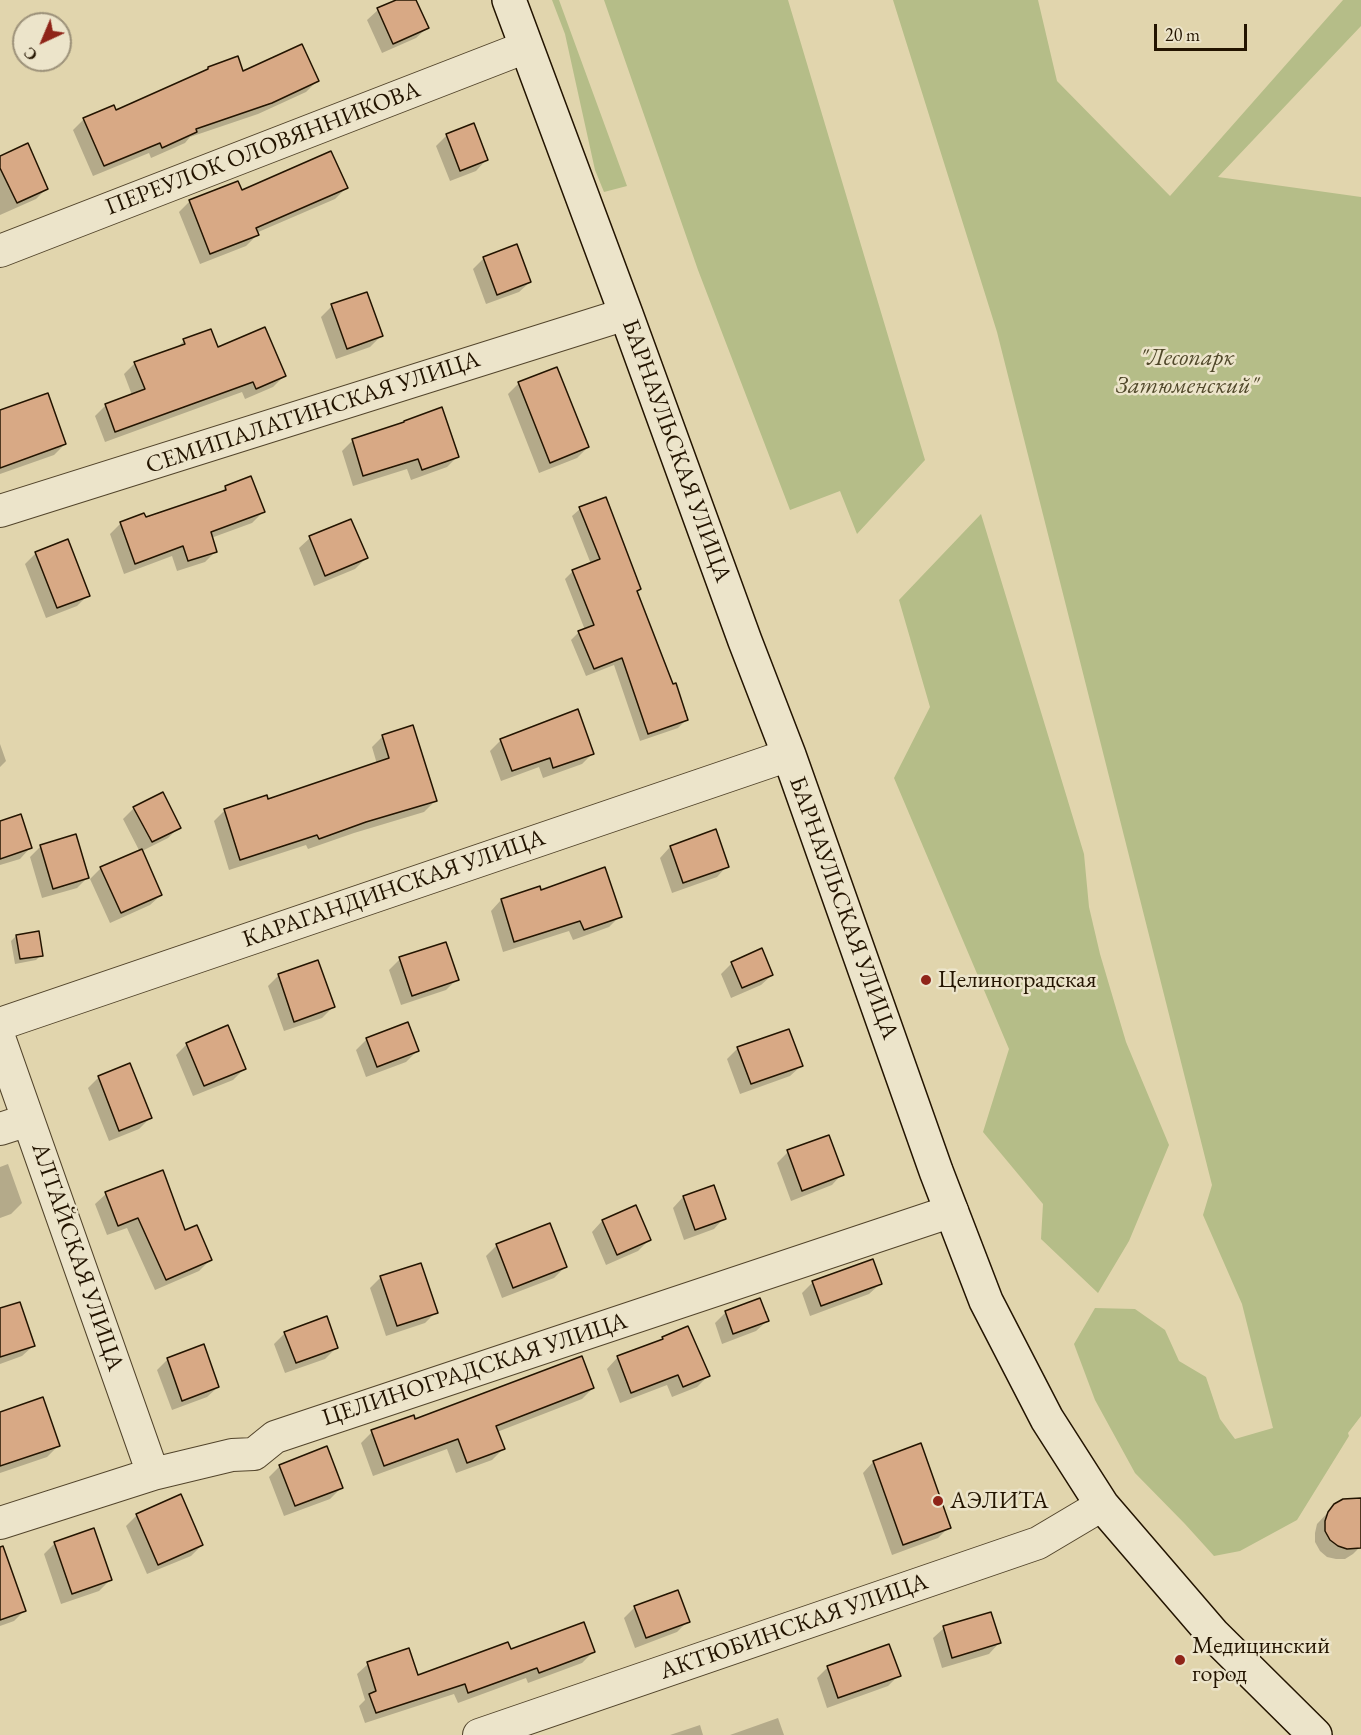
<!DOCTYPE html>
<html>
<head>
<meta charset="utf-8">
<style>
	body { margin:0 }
	#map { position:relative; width:1361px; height:1735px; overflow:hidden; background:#e1d5ad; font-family:"EB Garamond",serif }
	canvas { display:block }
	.north { position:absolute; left:12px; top:12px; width:60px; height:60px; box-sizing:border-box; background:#ece4ca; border:2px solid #9c9179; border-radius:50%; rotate:224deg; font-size:16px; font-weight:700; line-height:24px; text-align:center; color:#231400 }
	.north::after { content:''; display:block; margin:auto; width:21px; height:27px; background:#8f2418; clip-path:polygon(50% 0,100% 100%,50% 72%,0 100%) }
	.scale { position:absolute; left:1154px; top:24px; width:93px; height:27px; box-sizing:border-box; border:3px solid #231400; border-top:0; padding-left:8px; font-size:18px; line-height:21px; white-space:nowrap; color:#231400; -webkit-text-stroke:4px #ece4ca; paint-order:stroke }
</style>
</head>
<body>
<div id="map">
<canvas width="1361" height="1735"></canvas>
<div class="north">С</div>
<div class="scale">20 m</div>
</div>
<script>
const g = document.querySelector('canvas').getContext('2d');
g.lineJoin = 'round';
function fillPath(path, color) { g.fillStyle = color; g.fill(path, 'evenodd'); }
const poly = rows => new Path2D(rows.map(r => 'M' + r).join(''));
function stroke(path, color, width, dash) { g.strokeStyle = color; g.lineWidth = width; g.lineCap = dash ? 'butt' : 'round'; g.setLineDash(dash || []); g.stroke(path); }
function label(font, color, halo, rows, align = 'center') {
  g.font = font + ' "EB Garamond",serif'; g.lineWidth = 5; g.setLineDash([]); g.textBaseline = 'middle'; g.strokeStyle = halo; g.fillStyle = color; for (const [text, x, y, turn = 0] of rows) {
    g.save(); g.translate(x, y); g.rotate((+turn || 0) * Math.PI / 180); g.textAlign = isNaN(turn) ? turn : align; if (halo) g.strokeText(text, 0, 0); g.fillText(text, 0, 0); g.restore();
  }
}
const green = poly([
	[552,0,559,0,627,186,604,192,595,170,565,34],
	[604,0,788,0,925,460,857,534,840,491,790,510,698,270],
	[893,0,1038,0,1057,81,1170,196,1343,0,1361,0,1361,26,1218,177,1361,197,1361,1416,1348,1433,1349,1436,1297,1520,1240,1551,1214,1556,1185,1524,1135,1473,1095,1400,1074,1344,1095,1308,1135,1309,1165,1330,1179,1361,1206,1377,1220,1419,1235,1439,1273,1428,1242,1304,1203,1215,1212,1185,997,332],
	[981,514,1084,854,1089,907,1100,954,1126,1042,1169,1145,1129,1241,1098,1293,1041,1239,1043,1204,983,1132,1009,1049,894,778,930,707,899,600]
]);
const shadow = poly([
	[400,0,415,0,427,28,416,38,382,53,367,20,378,10],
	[208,69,317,81,306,92,258,114,190,137,185,143,151,158,149,153,93,176,73,130,84,119,116,112,206,71],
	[447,135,486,160,476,171,450,181,436,146],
	[0,158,47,188,36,199,0,215],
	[346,188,335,199,256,233,257,235,246,246,200,264,179,212,190,201,241,192],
	[484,258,530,282,519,292,486,304,473,269],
	[332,306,381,336,370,347,336,359,321,317],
	[184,341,217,349,284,376,273,387,245,399,242,392,105,442,95,416,106,405,132,395,124,374,135,363,176,348],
	[519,383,588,447,577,458,539,473,508,394],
	[0,412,65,444,54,455,0,474],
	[353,440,458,456,447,467,411,480,407,469,353,486,342,451],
	[226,487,263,512,252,523,211,538,216,551,205,562,177,571,172,556,124,574,110,534,121,523,145,519,219,494],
	[580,509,640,589,636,592,686,720,678,728,640,741,614,665,586,676,571,640,579,632,585,630,565,579,573,571,591,564,572,516],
	[351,521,366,558,355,569,314,586,299,548,310,538],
	[36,553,88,595,77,606,46,618,25,564],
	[383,736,435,801,424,812,354,833,308,849,306,845,229,870,214,821,225,810,267,801,377,764,372,747],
	[501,740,593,753,582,764,543,778,539,767,501,781,490,751],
	[0,744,6,761,0,767],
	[134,808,179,827,168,838,142,851,161,895,150,905,110,923,90,879,101,868,140,852,123,819],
	[0,823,30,848,20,859,0,865],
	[41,846,88,877,77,888,42,898,30,857],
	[670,847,727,866,717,877,672,893,660,858],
	[540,892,620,916,609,927,573,940,569,931,503,952,491,911,501,900],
	[16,936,41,955,36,960,15,964,11,941],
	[400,959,457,979,446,990,401,1005,389,970],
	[732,963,772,975,761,985,731,998,721,974],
	[279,975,333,1007,322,1018,284,1031,268,986],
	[367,1039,417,1051,406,1062,366,1077,356,1050],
	[187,1044,244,1069,233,1080,193,1096,176,1055],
	[738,1048,801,1066,790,1076,740,1094,727,1059],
	[99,1077,150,1118,139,1129,109,1141,88,1088],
	[788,1152,842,1174,832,1185,791,1201,777,1163],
	[8,1164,22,1203,11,1214,0,1218,0,1167],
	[106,1194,184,1232,210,1260,199,1271,155,1290,127,1228,107,1235,95,1204],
	[683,1197,724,1218,714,1229,684,1240,673,1208],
	[602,1221,649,1240,638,1251,606,1265,592,1232],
	[497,1245,565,1267,554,1278,502,1298,486,1256],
	[381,1277,436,1312,425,1323,386,1336,370,1288],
	[813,1282,880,1284,869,1294,810,1316,802,1293],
	[759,1300,767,1321,756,1331,722,1344,715,1323,725,1313],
	[0,1310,33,1346,22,1356,0,1364],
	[687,1328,708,1376,697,1387,672,1397,667,1385,620,1403,607,1369,617,1358,658,1343,663,1338],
	[285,1333,336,1348,325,1359,285,1373,274,1344],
	[168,1359,218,1387,207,1397,172,1410,157,1370],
	[593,1388,582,1399,497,1432,503,1449,492,1460,456,1473,447,1449,373,1476,361,1443,372,1432,414,1421],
	[0,1413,58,1446,47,1457,0,1473],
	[873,1462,949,1527,938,1538,892,1555,863,1473],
	[280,1466,341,1488,330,1499,284,1516,269,1477],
	[1361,1503,1361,1546,1353,1554,1345,1559,1336,1559,1327,1557,1320,1551,1315,1542,1315,1533,1317,1524,1335,1505],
	[137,1515,202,1545,191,1556,147,1574,126,1526],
	[55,1543,110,1580,99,1591,61,1604,44,1554],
	[0,1561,25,1610,14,1621,0,1626],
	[635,1607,688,1621,677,1632,635,1648,624,1618],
	[944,1628,999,1643,989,1654,942,1668,933,1638],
	[889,1646,899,1675,888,1686,827,1708,817,1678,827,1668],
	[510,1651,593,1652,582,1663,528,1683,526,1678,458,1703,454,1694,365,1723,359,1706,365,1700,357,1674,368,1664,417,1677],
	[778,1718,784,1735,730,1735],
	[700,1725,703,1735,670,1735]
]);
const building = poly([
	[396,0,416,0,429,28,393,44,377,8,396,0],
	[302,44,319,81,272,103,196,129,197,132,162,148,160,143,104,166,83,118,114,105,116,110,208,69,208,67,238,56,243,71,302,44],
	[474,123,488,160,460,171,446,134,474,123],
	[28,143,48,189,17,203,0,168,0,156,28,143],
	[331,151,348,188,256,228,259,235,210,254,189,200,238,181,242,190,331,151],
	[517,244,531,282,497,295,483,257,517,244],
	[367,292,383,336,347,349,331,304,367,292],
	[265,327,286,376,256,389,253,382,115,432,105,404,145,389,134,362,185,344,183,339,211,329,218,347,265,327],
	[557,367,589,447,550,463,518,382,557,367],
	[48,393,66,444,0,468,0,410,48,393],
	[442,407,459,457,422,470,418,459,363,476,352,439,404,422,404,421,442,407],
	[251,476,265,512,211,532,217,552,188,561,183,546,135,564,120,522,144,513,146,517,226,490,225,486,251,476],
	[606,497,641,589,637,591,673,684,676,683,688,720,648,734,622,658,594,669,578,631,594,625,572,570,600,559,579,507,606,497],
	[351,519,368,558,325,576,309,536,351,519],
	[68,539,90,596,57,608,35,552,68,539],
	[578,709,594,754,553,768,550,758,512,771,500,739,578,709],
	[413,725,437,801,366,822,319,839,317,835,240,860,224,809,267,795,268,799,389,758,382,735,413,725],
	[163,792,181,828,152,842,133,807,163,792],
	[21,814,32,848,0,859,0,821,21,814],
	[716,829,729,867,683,883,670,846,716,829],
	[76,834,89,878,53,889,40,845,76,834],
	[142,849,162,895,121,913,100,867,142,849],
	[605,867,622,917,584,930,580,921,514,942,501,899,540,886,541,890,605,867],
	[39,931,43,956,20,959,16,935,39,931],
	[446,942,459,980,412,996,399,957,446,942],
	[762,948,773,975,742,988,731,962,762,948],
	[318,960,335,1007,294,1022,278,974,318,960],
	[408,1022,419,1051,377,1067,366,1038,408,1022],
	[228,1025,246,1069,204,1086,186,1043,228,1025],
	[789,1029,803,1066,751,1084,737,1047,789,1029],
	[130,1063,152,1118,119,1131,98,1076,130,1063],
	[829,1135,844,1175,802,1191,787,1150,829,1135],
	[163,1170,185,1230,197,1225,212,1260,166,1280,138,1218,118,1226,105,1192,163,1170],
	[714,1185,726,1219,695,1230,683,1196,714,1185],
	[636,1205,651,1240,617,1255,602,1220,636,1205],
	[550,1223,567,1267,513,1288,496,1244,550,1223],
	[873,1259,882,1284,821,1306,812,1281,873,1259],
	[421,1263,438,1313,397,1326,380,1276,421,1263],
	[760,1298,769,1321,733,1334,725,1311,760,1298],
	[20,1302,35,1346,0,1357,0,1308,20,1302],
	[327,1316,338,1348,296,1363,284,1332,327,1316],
	[688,1326,710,1376,683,1387,678,1375,631,1393,617,1356,663,1339,662,1337,688,1326],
	[204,1344,219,1387,182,1401,167,1358,204,1344],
	[582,1356,594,1388,496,1426,505,1449,467,1463,458,1439,384,1466,371,1430,414,1415,415,1419,582,1356],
	[43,1397,60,1446,0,1466,0,1412,43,1397],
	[921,1443,951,1528,903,1545,873,1461,921,1443],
	[327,1446,343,1488,295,1506,279,1465,327,1446],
	[181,1494,203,1545,158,1565,136,1514,181,1494],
	[1361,1498,1361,1548,1347,1549,1338,1546,1330,1540,1325,1531,1325,1521,1328,1512,1334,1504,1343,1499,1361,1498],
	[94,1528,112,1580,72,1594,54,1542,94,1528],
	[3,1546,26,1611,0,1620,0,1547,3,1546],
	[678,1590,690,1622,646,1638,634,1606,678,1590],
	[991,1612,1001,1643,952,1658,943,1626,991,1612],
	[584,1622,595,1652,539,1673,537,1668,468,1693,465,1684,376,1713,369,1694,376,1691,367,1662,409,1648,418,1675,508,1642,511,1649,584,1622],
	[889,1644,901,1676,838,1698,827,1666,889,1644]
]);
const street = poly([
	[0,251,526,47],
	[0,511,626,314],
	[0,1024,789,755],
	[0,1040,153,1474],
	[0,1129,28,1120],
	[0,1523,153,1474,232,1455,254,1454,275,1437,952,1211],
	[479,1735,1038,1543,1102,1505]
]);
const secondary = poly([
	[509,0,626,314,745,641,789,755,936,1171,986,1301,1047,1419,1102,1505,1213,1634,1315,1735]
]);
const markers = [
	[926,980,6,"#8f2418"],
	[938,1501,6,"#8f2418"],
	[1180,1660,6,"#8f2418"]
];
const streetNames = [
	["ПЕРЕУЛОК ОЛОВЯННИКОВА",263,149,-21],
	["СЕМИПАЛАТИНСКАЯ УЛИЦА",313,413,-18],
	["БАРНАУЛЬСКАЯ УЛИЦА",676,451,70],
	["КАРАГАНДИНСКАЯ УЛИЦА",394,889,-19],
	["БАРНАУЛЬСКАЯ УЛИЦА",843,908,70],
	["АЛТАЙСКАЯ УЛИЦА",77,1257,71],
	["ЦЕЛИНОГРАДСКАЯ УЛИЦА",475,1370,-18],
	["АКТЮБИНСКАЯ УЛИЦА",794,1627,-19]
];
const parkNames = [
	["\"Лесопарк",1187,358],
	["Затюменский\"",1187,386]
];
const poiNames = [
	["Целиноградская",938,980],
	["АЭЛИТА",950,1501],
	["Медицинский",1192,1646],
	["город",1192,1674]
];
fillPath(green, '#b5bd88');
fillPath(shadow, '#0003');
fillPath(building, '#d8a985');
stroke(building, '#231400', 1.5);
stroke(street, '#52442b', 34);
stroke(secondary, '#231400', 36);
stroke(street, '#ece4ca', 32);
stroke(secondary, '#ece4ca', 33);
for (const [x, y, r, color] of markers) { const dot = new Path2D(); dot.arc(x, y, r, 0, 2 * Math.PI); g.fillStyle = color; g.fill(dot); stroke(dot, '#ece4ca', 2); }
label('24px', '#231400', '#ece4ca', streetNames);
label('italic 24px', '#4f4729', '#ece4ca', parkNames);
label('24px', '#231400', '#ece4ca', poiNames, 'left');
</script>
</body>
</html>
